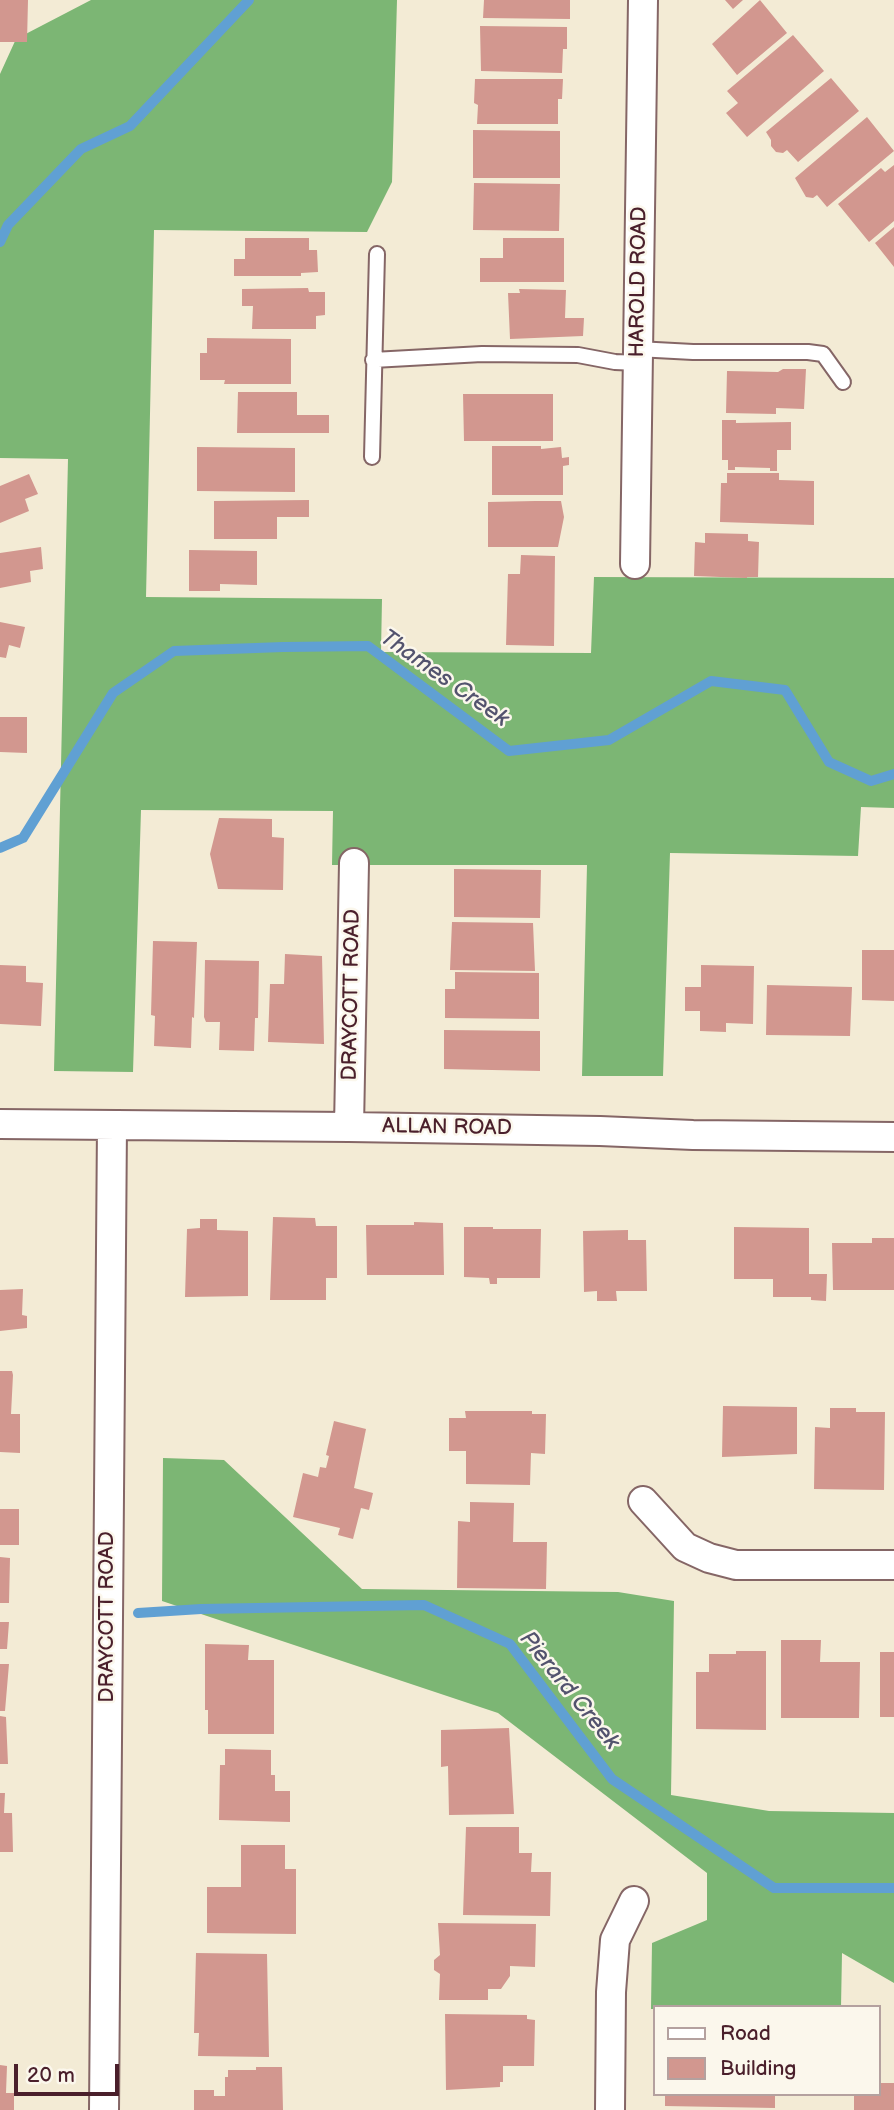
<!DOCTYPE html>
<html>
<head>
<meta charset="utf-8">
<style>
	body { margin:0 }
	#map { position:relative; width:894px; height:2110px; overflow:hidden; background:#f3ebd5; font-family:"Balsamiq Sans",sans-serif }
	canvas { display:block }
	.legend { position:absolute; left:653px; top:2005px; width:228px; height:91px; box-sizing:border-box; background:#fbf7ec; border:2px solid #b4a19f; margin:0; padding:9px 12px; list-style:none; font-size:21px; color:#4a1f2b }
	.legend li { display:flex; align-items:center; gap:14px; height:35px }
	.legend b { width:35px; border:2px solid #b4a19f }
	.scale { position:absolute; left:14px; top:2064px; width:105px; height:32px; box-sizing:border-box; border:4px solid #4a1f2b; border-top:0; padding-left:9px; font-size:21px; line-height:24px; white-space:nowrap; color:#4a1f2b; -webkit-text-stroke:5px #fbf7ec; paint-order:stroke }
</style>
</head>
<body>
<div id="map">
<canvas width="894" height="2110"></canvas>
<ul class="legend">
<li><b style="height:9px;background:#fff"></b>Road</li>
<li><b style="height:19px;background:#d2978f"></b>Building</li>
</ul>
<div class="scale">20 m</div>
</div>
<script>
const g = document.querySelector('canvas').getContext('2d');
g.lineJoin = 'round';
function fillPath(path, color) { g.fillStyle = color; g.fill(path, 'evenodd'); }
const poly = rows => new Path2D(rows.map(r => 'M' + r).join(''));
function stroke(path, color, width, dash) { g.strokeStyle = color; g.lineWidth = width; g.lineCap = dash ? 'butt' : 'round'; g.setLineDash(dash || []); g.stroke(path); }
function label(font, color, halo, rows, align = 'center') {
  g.font = font + ' "Balsamiq Sans",sans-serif'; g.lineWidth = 5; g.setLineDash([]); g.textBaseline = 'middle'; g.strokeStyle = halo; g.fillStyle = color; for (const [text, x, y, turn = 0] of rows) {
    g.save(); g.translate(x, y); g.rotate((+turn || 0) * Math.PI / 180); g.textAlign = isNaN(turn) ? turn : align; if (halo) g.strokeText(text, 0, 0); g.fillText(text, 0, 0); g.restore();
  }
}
const forest = poly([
	[91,0,397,0,392,182,367,232,154,230,146,597,382,599,381,652,591,653,594,577,894,578,894,808,861,807,858,856,670,853,663,1076,582,1076,587,865,332,865,333,811,141,810,133,1072,54,1071,68,459,0,458,0,74,16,39],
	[163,1458,224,1460,362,1589,618,1592,674,1601,671,1795,769,1811,894,1813,894,1983,842,1953,841,2007,651,2009,652,1943,707,1920,707,1873,498,1713,162,1601]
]);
const stream = poly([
	[0,242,8,225,81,149,130,126,249,0],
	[0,848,23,838,113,693,174,651,283,647,368,646,509,751,609,740,711,681,785,690,829,762,871,781,894,774],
	[138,1613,201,1609,424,1605,510,1644,612,1779,774,1888,894,1888]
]);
const building = poly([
	[0,0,28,0,27,42,0,42],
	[484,0,570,0,570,19,483,18],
	[725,0,743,0,733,9],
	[760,0,787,33,737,75,712,44],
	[480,26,567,27,567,49,563,49,562,73,481,71],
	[793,35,824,71,747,137,726,113,738,103,727,91],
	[831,78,859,111,798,162,787,150,783,153,776,152,771,146,771,140,766,132],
	[475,79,563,79,562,99,558,99,558,124,477,124,478,105,474,103],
	[867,117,894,151,827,207,817,195,813,198,806,197,795,178],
	[473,130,560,131,560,178,473,178],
	[894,165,894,221,869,242,838,204,881,168,885,172],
	[474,183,560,184,559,231,473,230],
	[894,227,894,267,875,243],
	[245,238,309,238,309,250,317,250,318,272,301,273,301,276,234,276,234,259,245,259],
	[503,238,564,238,564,282,480,282,480,258,503,258],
	[308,288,309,292,325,292,325,315,316,316,316,329,252,329,253,306,242,306,242,289],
	[519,289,566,290,565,318,584,318,583,336,510,339,508,293,520,293],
	[207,338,291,339,291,384,224,384,225,380,200,380,200,353,207,353],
	[783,369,806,369,804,409,776,408,776,414,726,413,727,371,778,372],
	[238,392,297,392,297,415,329,415,329,433,237,433],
	[463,394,553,394,553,441,464,441],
	[722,420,736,420,736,423,791,422,791,450,777,450,777,471,770,471,770,468,735,467,735,470,728,470,728,460,722,460],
	[492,446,541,446,541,449,561,447,562,458,569,457,569,465,563,466,563,495,492,495],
	[197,447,295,448,295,492,197,491],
	[727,473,779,473,779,480,814,481,814,525,720,522,721,483,727,483],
	[29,474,38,494,25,499,29,511,0,523,0,486],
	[309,500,309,517,277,517,277,539,214,539,214,501],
	[535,501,561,501,564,517,558,547,488,547,488,502],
	[705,533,748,534,748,541,759,542,758,577,747,577,747,578,694,576,695,542,705,543],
	[41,547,43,569,30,571,31,582,0,588,0,553],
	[189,550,257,551,257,585,220,584,220,591,189,591],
	[521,555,555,556,554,646,506,645,508,574,520,574],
	[0,622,25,627,20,648,9,645,6,658,0,657],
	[0,717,27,717,27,753,0,752],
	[219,818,272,819,272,837,284,838,283,890,218,889,210,854],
	[454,869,541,870,540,918,454,917],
	[452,922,533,923,535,971,450,970],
	[153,941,197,942,194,1018,192,1017,191,1048,154,1046,155,1016,151,1015],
	[862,950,894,950,894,1001,862,1000],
	[285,954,322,956,324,1044,268,1042,270,984,284,984],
	[205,960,259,961,258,1018,255,1018,254,1051,219,1050,220,1022,206,1022,204,1017],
	[0,965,26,966,26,982,43,983,41,1026,0,1024],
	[701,965,754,966,753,1024,726,1023,726,1032,700,1031,700,1011,685,1011,685,987,701,987],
	[455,972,539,973,539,1019,445,1018,445,989,455,989],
	[767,985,852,987,850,1036,766,1035],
	[444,1030,540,1031,540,1071,444,1069],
	[273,1217,315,1218,316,1226,337,1226,337,1278,326,1278,326,1300,270,1300],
	[200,1219,217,1219,217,1230,248,1231,248,1296,185,1297,187,1229,200,1228],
	[414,1222,443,1223,444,1275,367,1275,366,1225,414,1225],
	[464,1227,493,1227,493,1229,541,1229,540,1278,497,1278,497,1284,490,1284,489,1278,464,1277],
	[734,1227,809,1228,809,1274,827,1274,826,1301,811,1300,811,1297,773,1297,773,1279,734,1279],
	[628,1230,628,1240,646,1240,647,1291,616,1291,617,1301,597,1301,597,1291,584,1292,583,1231],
	[872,1238,894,1238,894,1290,833,1290,832,1243,872,1243],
	[23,1289,22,1315,27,1316,27,1328,0,1331,0,1290],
	[0,1371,12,1371,13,1375,11,1414,20,1414,20,1453,0,1452],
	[723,1406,797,1407,797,1454,722,1457],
	[830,1408,856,1408,856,1412,885,1412,884,1490,814,1489,815,1427,830,1428],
	[465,1411,532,1411,532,1414,546,1414,545,1454,531,1453,530,1485,466,1484,466,1451,449,1451,449,1418,466,1418],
	[334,1421,366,1429,354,1488,373,1493,369,1510,361,1508,353,1539,338,1535,340,1528,293,1517,303,1473,318,1477,320,1467,326,1468,329,1456,326,1455],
	[470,1502,514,1503,513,1542,547,1542,546,1589,457,1588,458,1521,470,1522],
	[0,1509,19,1509,19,1545,0,1545],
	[0,1557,10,1558,9,1603,0,1603],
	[0,1622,9,1622,7,1649,0,1649],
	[781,1640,821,1640,820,1662,860,1662,859,1718,781,1718],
	[205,1644,249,1645,248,1660,274,1660,274,1734,208,1734,208,1710,205,1710],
	[736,1651,766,1651,766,1730,696,1729,696,1672,709,1672,709,1654,736,1654],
	[880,1652,894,1652,894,1717,880,1717],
	[0,1664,9,1664,5,1711,0,1711],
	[0,1716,6,1717,8,1764,0,1764],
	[509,1728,514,1814,449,1815,448,1766,441,1767,441,1730],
	[225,1749,271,1750,271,1775,275,1775,275,1791,290,1791,290,1822,219,1820,220,1765,225,1765],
	[0,1793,5,1793,4,1813,12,1813,13,1852,0,1852],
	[466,1827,519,1827,519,1853,532,1853,531,1872,551,1872,550,1916,463,1915],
	[241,1845,285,1845,285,1869,296,1869,296,1934,207,1933,207,1887,241,1887],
	[438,1923,536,1924,535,1967,510,1966,510,1976,501,1989,488,1989,488,2000,439,2000,440,1974,434,1970,434,1960,440,1955],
	[196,1953,267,1954,269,2057,198,2056,199,2033,194,2033],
	[445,2014,527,2015,527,2019,535,2020,534,2066,503,2066,503,2082,500,2082,500,2087,446,2090],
	[0,2065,7,2066,6,2093,14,2093,14,2110,0,2110],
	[256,2067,282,2067,283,2110,194,2110,194,2090,214,2090,214,2096,225,2096,225,2077,228,2077,228,2070,256,2070],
	[878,2083,894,2083,894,2110,854,2110,854,2094,878,2094],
	[665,2094,775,2094,775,2108,665,2106]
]);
const service = poly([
	[637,349,693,352,808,352,823,354,843,382],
	[373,360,482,354,578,355,615,362,638,363],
	[372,457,377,254]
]);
const minor = poly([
	[635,564,643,0],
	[0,1124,349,1127,600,1131,693,1135,894,1137],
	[349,1127,354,863],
	[643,1501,685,1547,709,1558,736,1565,894,1565],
	[104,2110,112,1125],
	[610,2110,611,1992,615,1940,634,1901]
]);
const streetNames = [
	["HAROLD ROAD",639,282,-89],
	["DRAYCOTT ROAD",352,995,-89],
	["ALLAN ROAD",447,1128,1],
	["DRAYCOTT ROAD",108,1617,-90]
];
const waterNames = [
	["Thames Creek",444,679,35],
	["Pierard Creek",569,1691,51]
];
fillPath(forest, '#7cb674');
stroke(stream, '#60a0d3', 10);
fillPath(building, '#d2978f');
stroke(service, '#856666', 18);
stroke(minor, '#856666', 32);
stroke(service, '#fff', 14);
stroke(minor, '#fff', 28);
label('21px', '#4a1f2b', '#fbf7ec', streetNames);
label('italic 23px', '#53536e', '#fbf7ec', waterNames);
</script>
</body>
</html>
